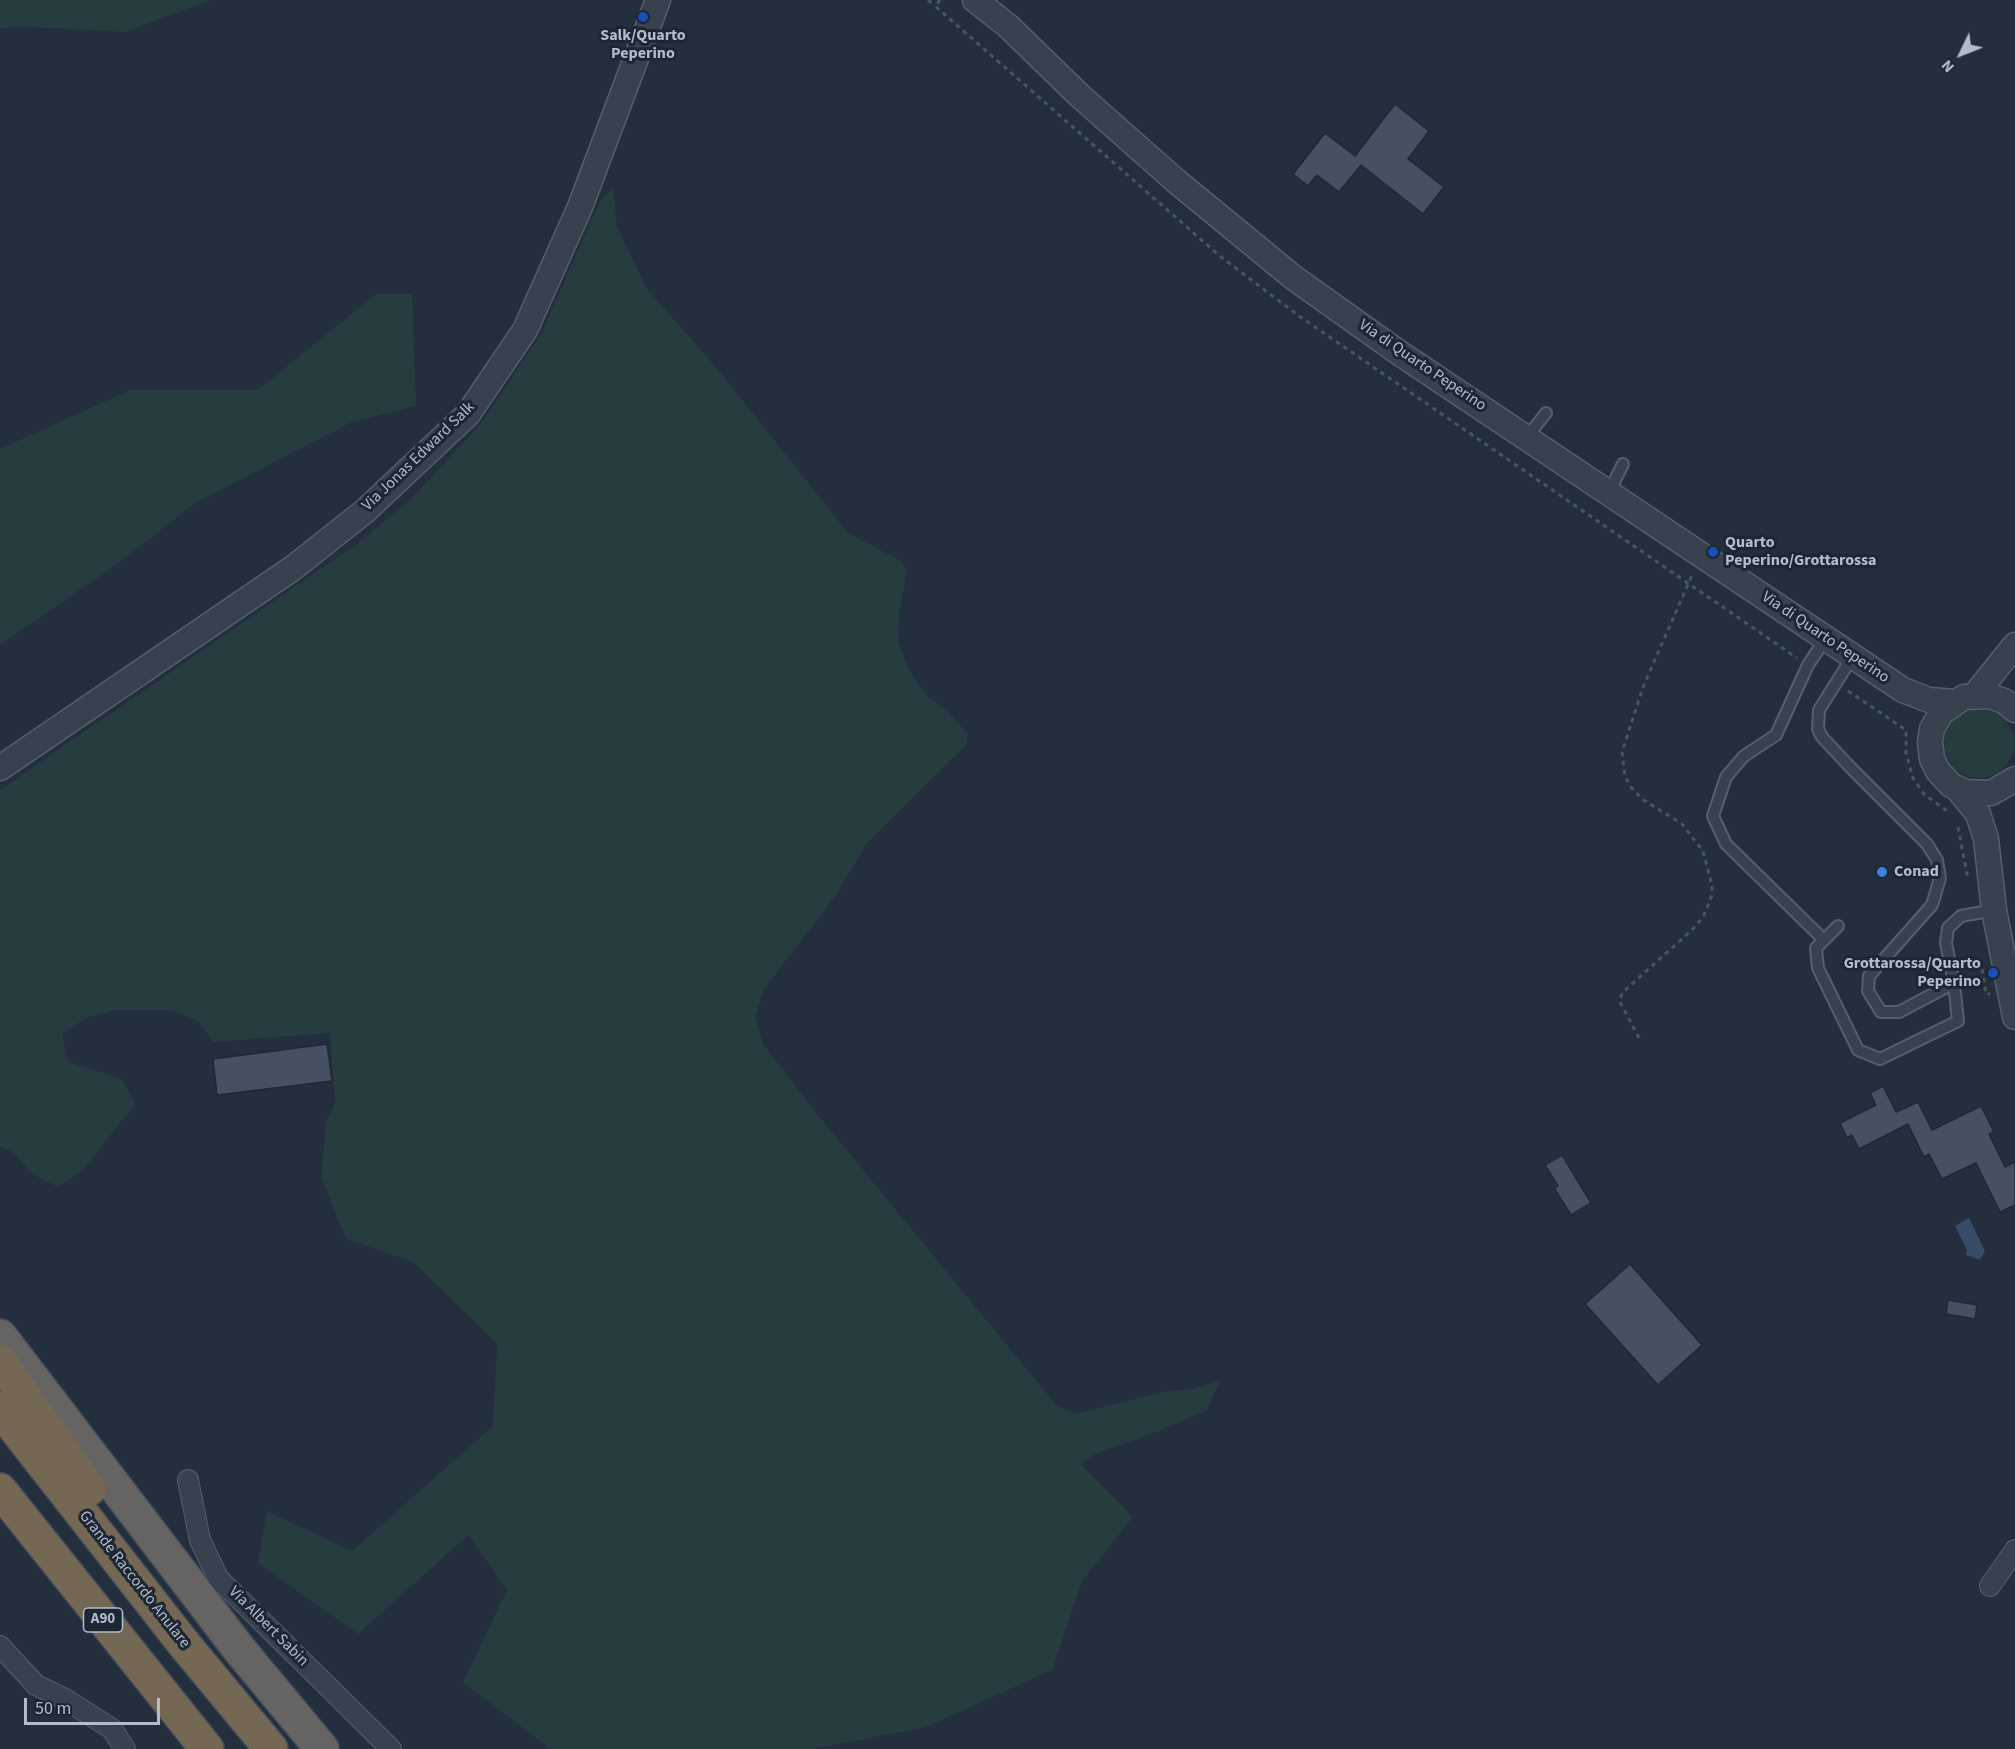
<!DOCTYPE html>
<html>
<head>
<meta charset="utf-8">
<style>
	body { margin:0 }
	#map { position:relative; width:2015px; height:1749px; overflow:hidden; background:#242f3e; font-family:"Source Sans 3",sans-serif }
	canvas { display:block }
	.north { position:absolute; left:1931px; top:24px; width:60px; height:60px; -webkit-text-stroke:4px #1d2633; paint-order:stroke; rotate:227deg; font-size:16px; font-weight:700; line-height:24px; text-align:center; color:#b4bcc9 }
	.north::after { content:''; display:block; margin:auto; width:21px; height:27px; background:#b4bcc9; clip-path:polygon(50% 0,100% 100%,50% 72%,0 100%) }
	.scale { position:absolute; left:24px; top:1698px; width:136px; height:27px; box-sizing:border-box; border:3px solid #b4bcc9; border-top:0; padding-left:8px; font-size:18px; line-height:21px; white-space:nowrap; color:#b4bcc9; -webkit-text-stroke:4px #1d2633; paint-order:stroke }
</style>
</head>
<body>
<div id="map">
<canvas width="2015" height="1749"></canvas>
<div class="north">N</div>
<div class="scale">50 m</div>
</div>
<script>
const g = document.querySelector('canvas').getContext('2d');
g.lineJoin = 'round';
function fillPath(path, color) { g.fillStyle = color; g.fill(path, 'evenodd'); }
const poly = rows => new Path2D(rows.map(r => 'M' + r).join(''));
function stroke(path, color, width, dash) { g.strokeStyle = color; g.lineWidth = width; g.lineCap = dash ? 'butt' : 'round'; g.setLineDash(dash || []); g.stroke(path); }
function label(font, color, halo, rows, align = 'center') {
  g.font = font + ' "Source Sans 3",sans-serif'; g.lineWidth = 6; g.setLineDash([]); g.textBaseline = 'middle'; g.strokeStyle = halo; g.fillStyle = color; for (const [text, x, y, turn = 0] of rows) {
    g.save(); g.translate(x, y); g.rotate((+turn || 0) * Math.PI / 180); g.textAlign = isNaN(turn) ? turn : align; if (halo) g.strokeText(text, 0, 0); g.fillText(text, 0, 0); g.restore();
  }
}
const green = poly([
	[0,0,211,0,125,32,15,26,0,29],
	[613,187,617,227,647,289,721,373,848,533,901,561,907,571,899,614,898,642,909,669,925,694,948,712,968,734,966,745,866,844,837,894,764,989,755,1017,763,1044,813,1109,1057,1406,1076,1414,1164,1392,1194,1389,1220,1380,1207,1410,1154,1433,1097,1453,1080,1464,1133,1517,1082,1581,1052,1670,926,1727,812,1749,550,1749,463,1682,507,1590,468,1535,358,1634,258,1563,267,1511,352,1551,493,1426,497,1344,414,1262,346,1239,321,1176,326,1123,335,1103,330,1033,213,1042,198,1021,172,1010,114,1010,86,1018,62,1034,68,1062,122,1079,135,1104,82,1171,58,1187,32,1174,13,1152,0,1147,0,790,358,543,412,498,482,422,541,334,600,201],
	[376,294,412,294,416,406,352,422,197,502,110,569,0,645,0,449,130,390,258,390],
	'1944 743a35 35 0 1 1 70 0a35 35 0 1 1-70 0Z'
]);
const water = poly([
	[1969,1218,1985,1251,1980,1260,1966,1255,1967,1250,1955,1226]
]);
const building = poly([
	[1395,104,1429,131,1408,159,1444,187,1423,214,1361,165,1339,192,1317,175,1308,186,1293,174,1325,133,1355,156,1395,104],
	[327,1044,332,1081,217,1095,213,1059,327,1044],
	[1883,1086,1896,1112,1918,1102,1932,1130,1981,1106,1994,1132,1989,1134,2005,1167,2015,1162,2015,1205,2000,1212,1976,1163,1942,1179,1929,1154,1924,1157,1908,1124,1859,1149,1852,1135,1847,1138,1840,1123,1876,1105,1870,1093,1883,1086],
	[1562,1155,1591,1203,1571,1215,1554,1188,1558,1186,1545,1165,1562,1155],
	[1630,1264,1702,1345,1658,1385,1585,1304,1630,1264],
	[1948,1300,1977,1305,1975,1319,1946,1314,1948,1300]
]);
const path = poly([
	[928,0,935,6],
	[940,0,935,6,1221,257,1299,316,1797,658],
	[1848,691,1906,730,1906,753,1913,778,1924,794,1947,811],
	[1958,827,1968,879],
	[1982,969,1986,994,1990,994],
	[1639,1038,1620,1002,1622,993,1694,928,1704,915,1712,895,1712,886,1703,851,1682,824,1642,799,1630,786,1625,776,1622,752,1643,687,1693,573]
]);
const service = poly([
	[1527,437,1546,413],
	[1609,492,1623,464],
	[1853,656,1819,710,1818,729,1822,737,1850,767,1927,844,1937,860,1940,878,1932,905,1869,976,1868,991,1881,1012,1899,1012,1954,983,1946,943,1948,928,1961,916,1994,910],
	[1838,926,1816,948,1818,968,1858,1050,1880,1059,1958,1021,1954,983],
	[1824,940,1726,844,1713,816,1726,777,1744,756,1776,735,1808,665,1826,638]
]);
const minor = poly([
	[188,1480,200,1540,218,1578,391,1749],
	[1990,1586,2015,1550],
	[0,1646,36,1685,65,1699,112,1729,125,1749]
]);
const tertiary = poly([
	[975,0,1008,26,1080,96,1176,181,1294,278,1398,352,1903,690,1929,700,1954,702],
	[1975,695,2015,645],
	[2015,710,2004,701,1989,696,1964,697,1941,713,1932,729,1930,742,1932,759,1938,771,1951,785,1965,792,1991,793,2015,779],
	[0,768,293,568,365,511,468,414,525,330,580,207,658,0],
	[1957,788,1978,814,1986,839,1994,910,2015,1017]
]);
const trunk = poly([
	[0,1336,239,1649,322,1749]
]);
const motorway = poly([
	[0,1361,89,1489],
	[0,1409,184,1644,271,1749],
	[0,1490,207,1749]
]);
const markers = [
	[643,17,6,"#1a4fb4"],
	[1713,552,6,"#1a4fb4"],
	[1882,872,6,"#3f7fe0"],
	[1993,973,6,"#1a4fb4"]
];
const shields = [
	[103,1620,39]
];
const shieldNames = [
	["A90",103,1620]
];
const poiNames = [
	["Salk/Quarto",643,36,"center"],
	["Peperino",643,54,"center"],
	["Quarto",1725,543],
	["Peperino/Grottarossa",1725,561],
	["Conad",1894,872],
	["Grottarossa/Quarto",1981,964,"right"],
	["Peperino",1981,982,"right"]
];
const streetNames = [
	["Via di Quarto Peperino",1422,366,34],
	["Via Jonas Edward Salk",419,457,-44],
	["Via di Quarto Peperino",1825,638,34],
	["Grande Raccordo Anulare",134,1580,52],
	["Via Albert Sabin",268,1627,45]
];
fillPath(green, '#263c3f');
fillPath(water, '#394c67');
fillPath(building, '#455162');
stroke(building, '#1f2835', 1.5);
stroke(service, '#565f6c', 14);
stroke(minor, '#565f6c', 22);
stroke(tertiary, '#565f6c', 27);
stroke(trunk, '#434c59', 36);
stroke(motorway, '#434c59', 36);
stroke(path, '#44595c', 3, [4.5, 4.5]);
stroke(service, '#38414e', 10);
stroke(minor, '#38414e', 20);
stroke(tertiary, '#38414e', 24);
stroke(trunk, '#656462', 33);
stroke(motorway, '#746855', 33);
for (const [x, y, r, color] of markers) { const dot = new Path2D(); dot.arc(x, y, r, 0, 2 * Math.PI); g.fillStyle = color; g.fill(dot); stroke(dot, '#1d2633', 2); }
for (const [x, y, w] of shields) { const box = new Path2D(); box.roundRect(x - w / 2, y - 12, w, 24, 4.5); g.fillStyle = '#1d2633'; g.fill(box); stroke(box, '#b4bcc9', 1.5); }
label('bold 15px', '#b4bcc9', null, shieldNames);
label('bold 16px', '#b4bcc9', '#1d2633', poiNames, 'left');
label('16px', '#b4bcc9', '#1d2633', streetNames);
</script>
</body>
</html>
